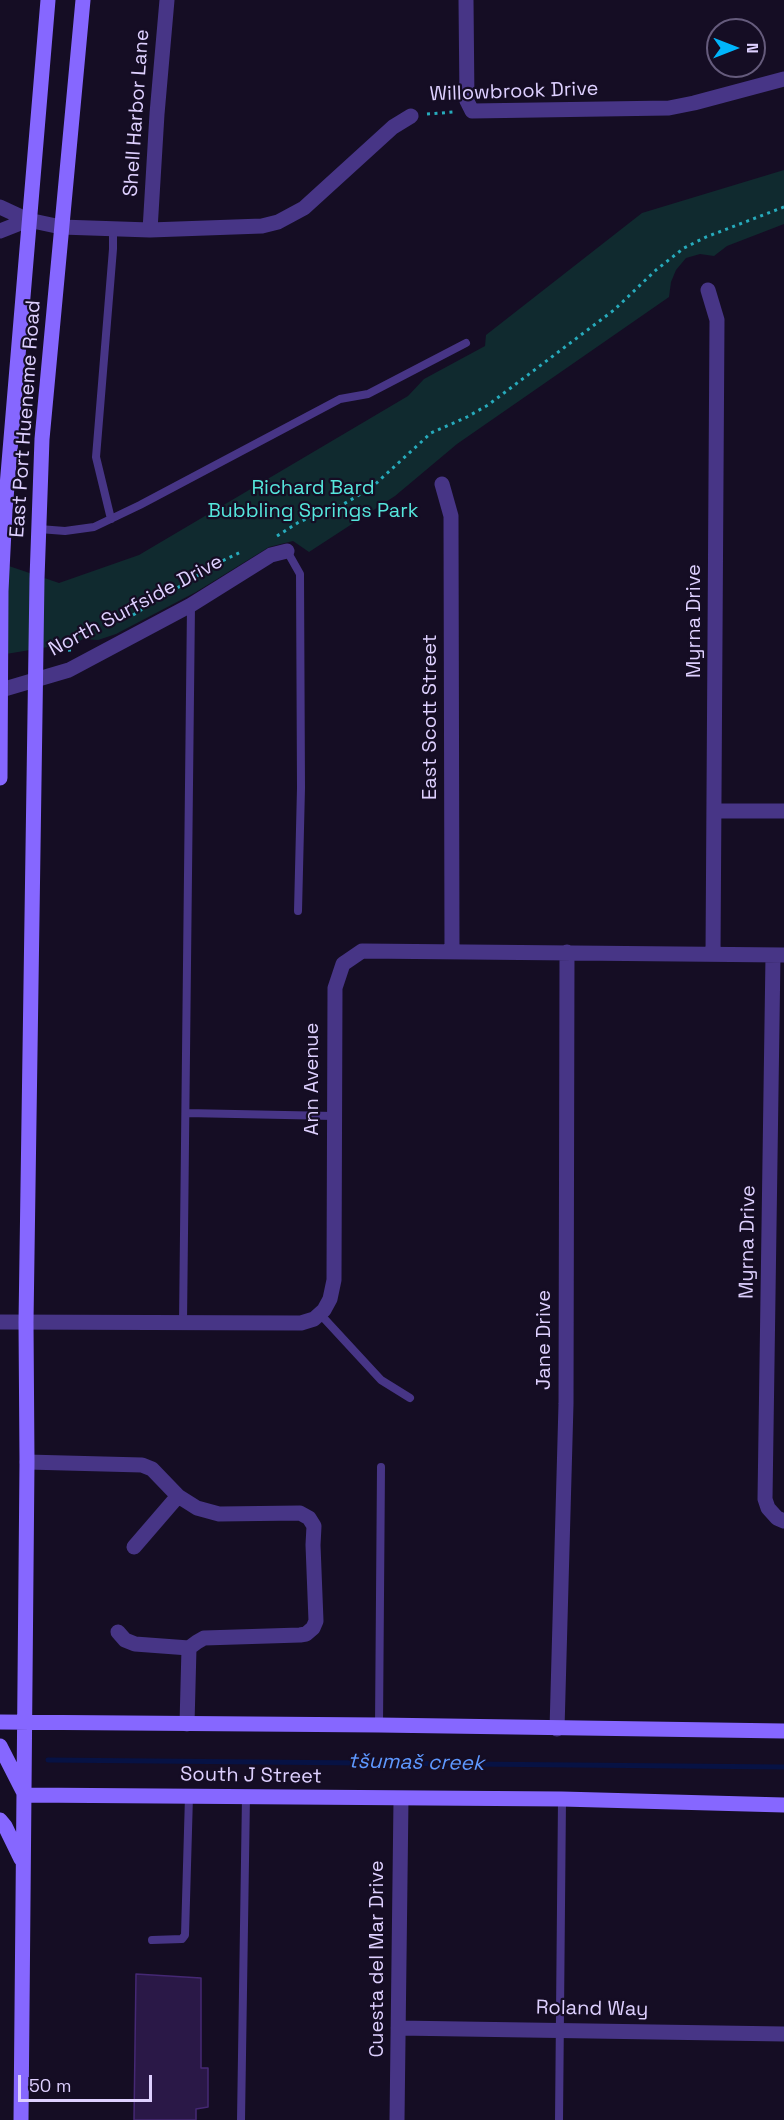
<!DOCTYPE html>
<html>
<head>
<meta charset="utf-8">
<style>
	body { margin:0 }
	#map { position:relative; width:784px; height:2120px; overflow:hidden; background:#150d24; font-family:"Space Grotesk",sans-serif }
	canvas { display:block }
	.north { position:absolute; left:706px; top:18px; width:60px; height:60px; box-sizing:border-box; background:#150d24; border:2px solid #655b7c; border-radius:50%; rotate:90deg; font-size:16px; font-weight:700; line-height:24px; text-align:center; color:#ded0ff }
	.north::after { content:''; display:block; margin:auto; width:21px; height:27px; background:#00b5fb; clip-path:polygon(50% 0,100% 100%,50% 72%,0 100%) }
	.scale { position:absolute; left:18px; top:2075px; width:134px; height:27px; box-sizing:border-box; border:3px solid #ded0ff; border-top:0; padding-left:8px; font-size:18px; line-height:21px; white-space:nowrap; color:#ded0ff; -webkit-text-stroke:4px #150d24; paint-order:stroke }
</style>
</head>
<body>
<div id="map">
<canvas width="784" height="2120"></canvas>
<div class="north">N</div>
<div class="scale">50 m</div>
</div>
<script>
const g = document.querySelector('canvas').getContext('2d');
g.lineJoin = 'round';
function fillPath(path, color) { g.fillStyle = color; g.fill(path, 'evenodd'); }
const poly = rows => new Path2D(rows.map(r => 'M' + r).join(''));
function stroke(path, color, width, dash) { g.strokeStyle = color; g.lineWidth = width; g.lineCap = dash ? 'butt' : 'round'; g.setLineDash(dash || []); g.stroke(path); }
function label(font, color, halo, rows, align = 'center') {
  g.font = font + ' "Space Grotesk",sans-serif'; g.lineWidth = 4.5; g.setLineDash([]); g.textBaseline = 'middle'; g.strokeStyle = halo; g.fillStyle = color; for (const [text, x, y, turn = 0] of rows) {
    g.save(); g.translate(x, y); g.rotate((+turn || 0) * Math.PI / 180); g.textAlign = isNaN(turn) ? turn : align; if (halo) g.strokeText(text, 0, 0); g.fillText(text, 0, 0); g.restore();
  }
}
const green = poly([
	[784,170,784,224,727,246,714,256,700,254,686,258,676,270,671,282,669,297,457,444,395,496,309,552,293,541,269,547,196,592,116,634,98,640,83,639,72,645,66,644,0,655,0,563,59,583,139,555,408,396,424,379,485,346,486,335,642,213]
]);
const stream = poly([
	[48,1760,784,1767]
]);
const building = poly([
	[136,1974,201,1978,201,2068,208,2068,208,2107,196,2109,196,2120,134,2120,136,1974]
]);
const path = poly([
	[427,114,454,112],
	[277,536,299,522,342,505,371,488,431,433,467,417,488,405,614,310,656,270,684,248,706,237,784,207],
	[133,615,218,563,241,552],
	[53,651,73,650]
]);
const lane = poly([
	[111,519,96,457,113,249,113,229],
	[39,529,65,531,94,527,140,505,340,399,368,394,466,343],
	[287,551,300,574,301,788,298,911],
	[186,1113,334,1116],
	[320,1314,381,1380,410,1398],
	[183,1323,191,605],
	[379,1725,381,1467],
	[152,1940,182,1939,185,1935,189,1796],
	[241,2120,246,1796],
	[559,2120,562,1799]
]);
const street = poly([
	[466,0,467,101,472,111,669,108,694,103,784,79],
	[0,207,28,220,61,227,150,230,262,226,278,222,304,208,393,127,411,116],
	[150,230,157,114,167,0],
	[0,231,28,220],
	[708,290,717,320,713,954],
	[442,484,451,516,452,951],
	[1,690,69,670,191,605,271,555,287,551],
	[715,811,784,811],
	[773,955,765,1499,768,1508,777,1518,784,1521],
	[0,1322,301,1323,314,1319,324,1310,330,1299,334,1280,335,988,343,964,362,951,784,955],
	[27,1462,142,1465,152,1469,178,1496,197,1508,219,1514,300,1513,309,1518,314,1526,313,1545,316,1621,313,1628,306,1634,300,1635,204,1638,197,1642,189,1648,187,1724],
	[134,1547,178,1496],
	[118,1632,125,1640,135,1644,189,1648],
	[557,1729,566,1404,567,952],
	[398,2028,784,2034],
	[397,2120,401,1799]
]);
const secondary = poly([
	[0,778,1,591,5,510,48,0],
	[0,1722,379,1725,784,1731],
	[0,1746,23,1791],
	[25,1795,562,1799,784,1805],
	[0,1820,5,1826,21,1859],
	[21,2120,27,1462,26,1322,37,579,42,439,83,0]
]);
const streetNames = [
	["Willowbrook Drive",514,92,-2],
	["Shell Harbor Lane",137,113,-86],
	["East Port Hueneme Road",26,419,-86],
	["North Surfside Drive",136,606,-28],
	["Myrna Drive",695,621,-90],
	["East Scott Street",431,717,-90],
	["Ann Avenue",313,1079,-90],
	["Myrna Drive",748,1242,-89],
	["Jane Drive",545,1340,-90],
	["South J Street",251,1776,1],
	["Cuesta del Mar Drive",378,1959,-90],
	["Roland Way",592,2009,1]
];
const parkNames = [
	["Richard Bard",313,489],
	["Bubbling Springs Park",313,512]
];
const waterNames = [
	["tšumaš creek",416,1763,1]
];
fillPath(green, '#102a2f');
stroke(stream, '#071244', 5);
fillPath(building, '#2a1847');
stroke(building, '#452874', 1.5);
stroke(path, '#27abbc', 3, [3, 4.5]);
stroke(lane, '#473586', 8);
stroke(street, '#473586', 15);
stroke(secondary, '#8667ff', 15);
label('20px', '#ded0ff', '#150d24', streetNames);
label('20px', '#55e6dc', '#150d24', parkNames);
label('italic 21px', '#5e98ff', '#150d24', waterNames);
</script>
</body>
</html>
